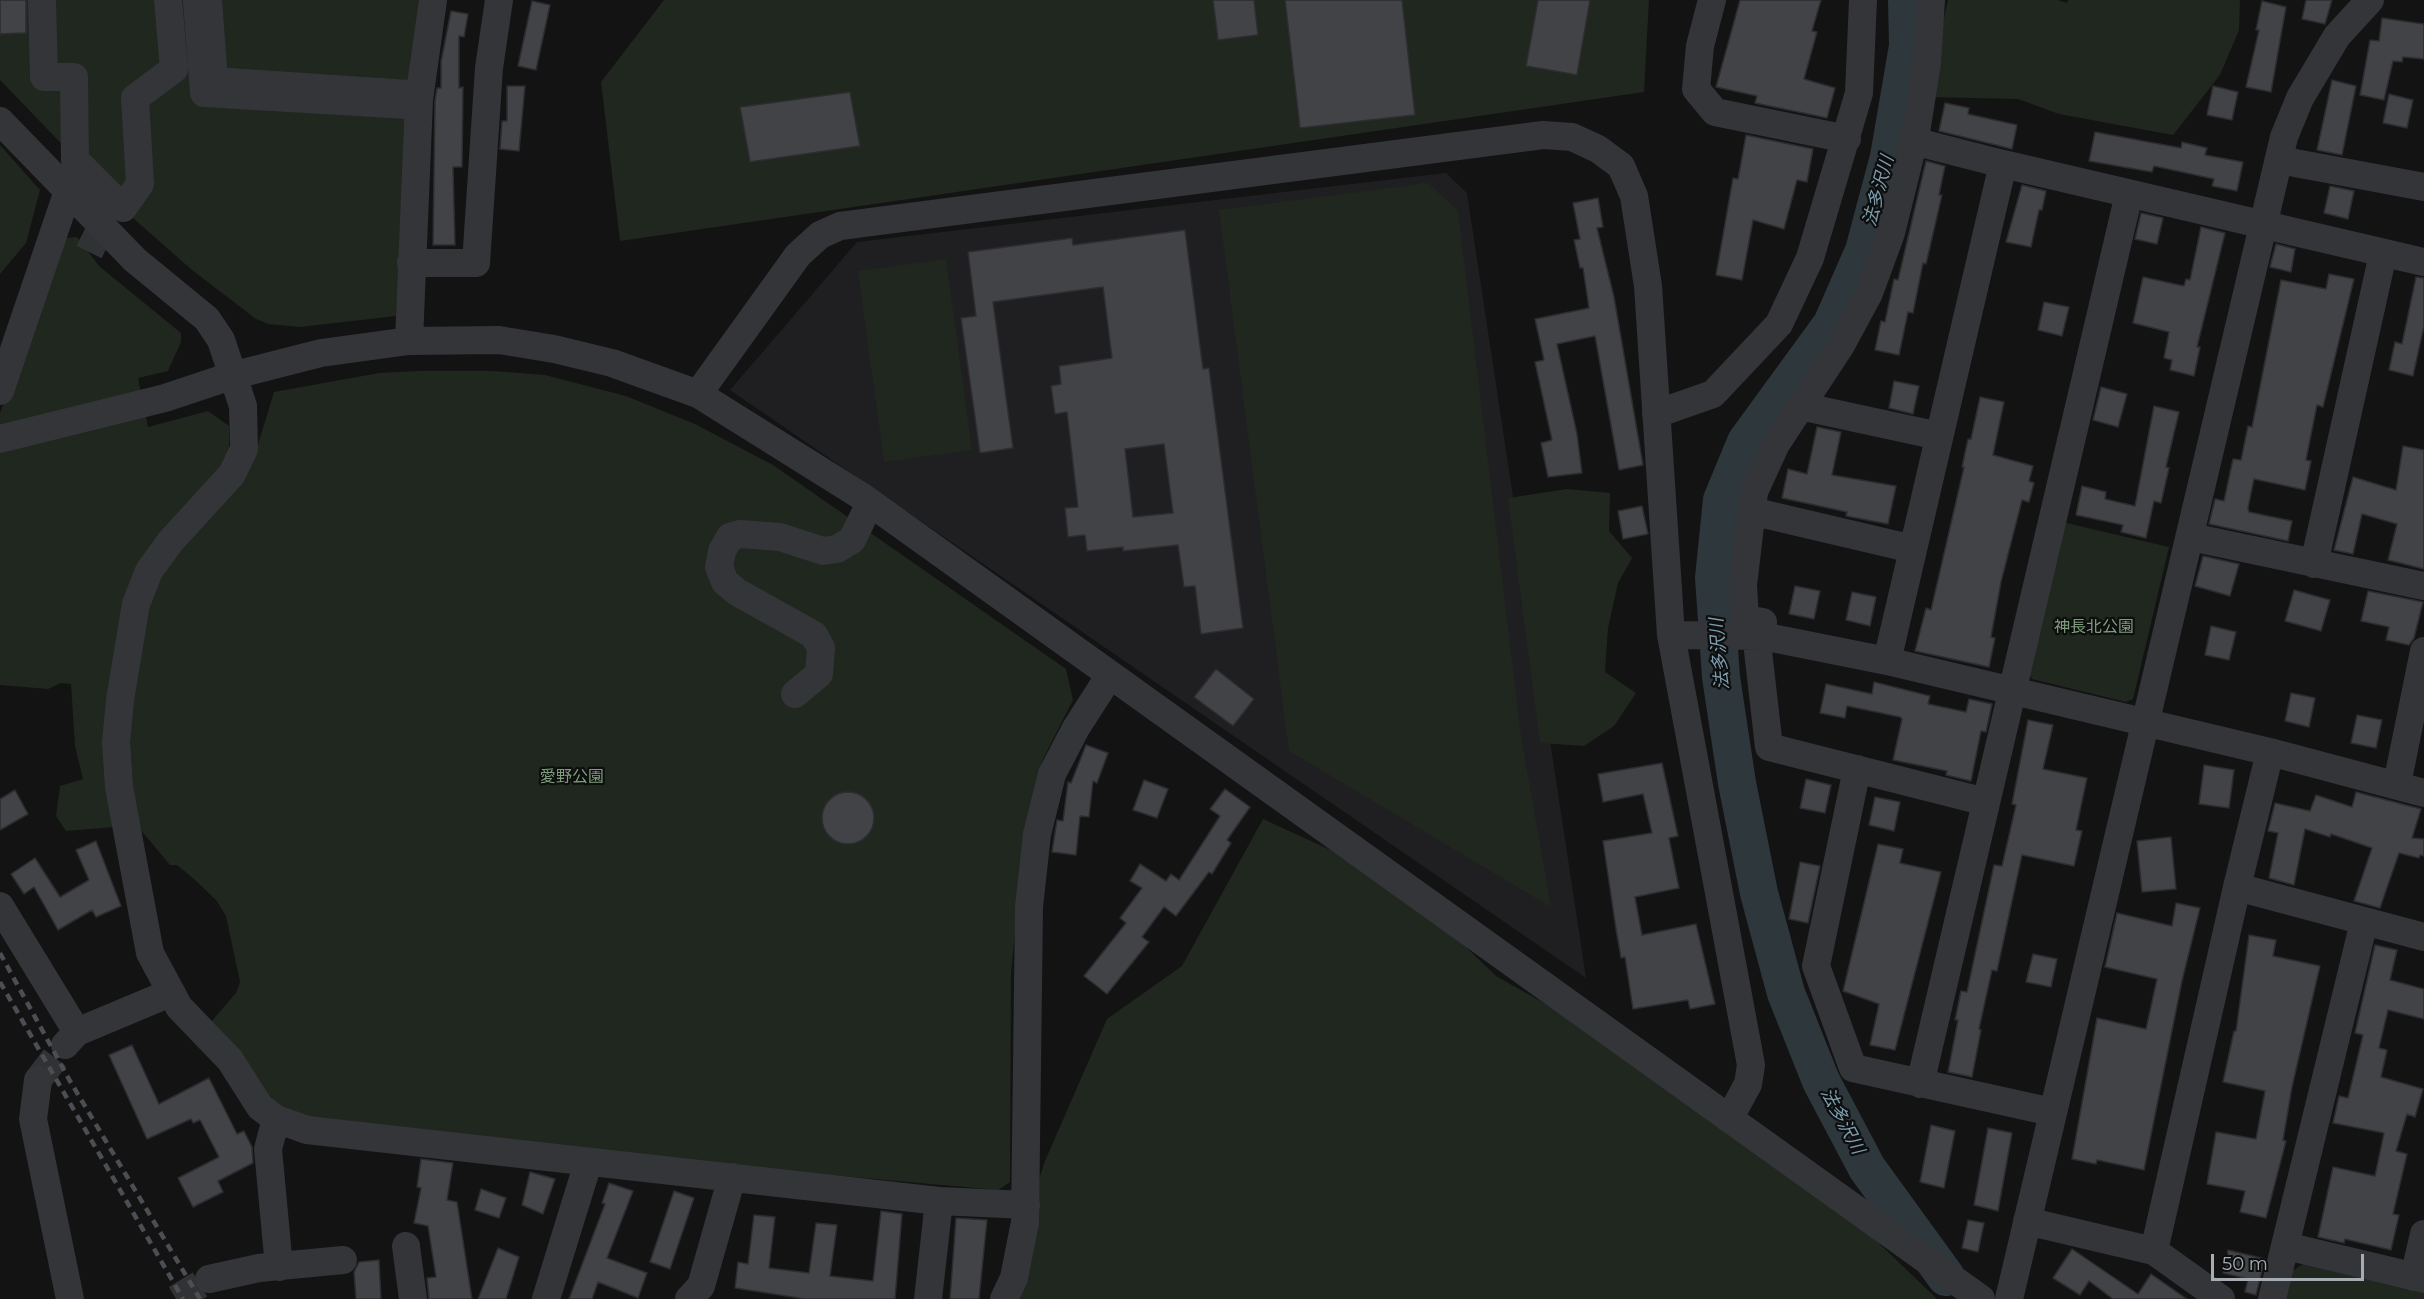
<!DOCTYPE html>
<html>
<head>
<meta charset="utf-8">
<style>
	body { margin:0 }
	#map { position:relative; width:2424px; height:1299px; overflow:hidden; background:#131314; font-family:Montserrat,sans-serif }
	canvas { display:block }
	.scale { position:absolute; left:2211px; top:1254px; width:153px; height:27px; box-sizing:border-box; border:3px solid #a5acb4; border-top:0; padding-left:8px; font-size:18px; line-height:21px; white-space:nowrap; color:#a5acb4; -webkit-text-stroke:4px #0e0e0f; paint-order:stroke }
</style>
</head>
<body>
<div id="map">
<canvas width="2424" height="1299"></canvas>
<div class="scale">50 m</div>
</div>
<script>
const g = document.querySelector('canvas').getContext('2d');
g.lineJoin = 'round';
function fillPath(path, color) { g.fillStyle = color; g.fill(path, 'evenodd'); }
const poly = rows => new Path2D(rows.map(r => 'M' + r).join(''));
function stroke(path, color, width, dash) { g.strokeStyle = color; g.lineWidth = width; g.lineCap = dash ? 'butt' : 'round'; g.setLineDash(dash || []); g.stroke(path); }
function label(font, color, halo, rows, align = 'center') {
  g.font = font + ' Montserrat,"Noto Sans JP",sans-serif'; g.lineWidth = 4.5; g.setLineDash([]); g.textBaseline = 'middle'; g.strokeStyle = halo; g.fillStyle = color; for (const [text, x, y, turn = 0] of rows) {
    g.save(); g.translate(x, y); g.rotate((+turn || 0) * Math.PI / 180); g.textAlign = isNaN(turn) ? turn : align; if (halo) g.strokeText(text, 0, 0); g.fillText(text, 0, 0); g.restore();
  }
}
const built = poly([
	[1446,173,1467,193,1586,978,730,390,857,242]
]);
const green = poly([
	[0,0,419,0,409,94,396,316,300,327,268,324,256,319,192,270,133,218,0,80],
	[664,0,1649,0,1644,92,620,241,601,82],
	[1948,0,2058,0,2066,3,2069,0,2240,0,2239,30,2220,75,2173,135,2059,114,2018,99,1927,97],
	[0,145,40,190,26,243,0,274],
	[1428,183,1458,211,1521,736,1551,907,1289,751,1219,210],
	[77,237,99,266,181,333,181,342,168,371,138,378,148,427,208,411,229,426,229,458,145,559,115,827,66,831,56,816,60,786,83,779,75,746,71,684,61,683,48,689,0,685,0,413,65,238],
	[946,259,972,450,884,462,858,271],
	[419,371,493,371,545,375,626,396,695,424,773,465,1066,669,1073,700,1042,761,1025,825,1011,974,1010,1182,998,1190,629,1157,310,1119,283,1110,268,1098,210,1023,236,993,240,982,226,916,216,900,194,879,177,865,170,865,135,823,127,730,152,592,185,540,243,482,252,464,274,392,379,373],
	[1567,489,1610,493,1609,531,1632,558,1618,583,1608,628,1605,672,1636,693,1614,726,1584,746,1540,743,1508,498],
	[2062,522,2169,547,2133,699,2126,702,2032,679,2027,671],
	[1263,819,1396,880,1496,976,1661,1069,1809,1176,1937,1299,1000,1299,1045,1161,1107,1019,1182,966],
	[2305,1263,2424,1291,2424,1299,2285,1299,2292,1271]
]);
const river = poly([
	[1907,0,1908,46,1889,157,1864,251,1832,324,1746,442,1722,500,1714,578,1721,677,1737,783,1759,893,1786,993,1821,1081,1867,1168,1946,1277]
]);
const building = poly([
	[0,0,26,0,26,33,0,34,0,0],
	[1213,0,1254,0,1258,35,1218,40,1213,0],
	[1285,0,1402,0,1415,115,1300,128,1285,0],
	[1538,0,1590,0,1577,75,1526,66,1538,0],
	[1740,0,1821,0,1812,31,1817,32,1804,79,1835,88,1827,118,1755,103,1757,96,1716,87,1740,0],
	[2306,0,2332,0,2325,24,2302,19,2306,0],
	[532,1,550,5,536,70,518,66,532,1],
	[2262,1,2286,7,2271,92,2246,87,2259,30,2256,30,2262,1],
	[451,11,468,14,464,37,459,36,459,88,463,87,462,167,453,167,455,245,433,245,435,101,437,88,441,88,441,62,451,11],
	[2382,18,2424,24,2424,59,2403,57,2402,62,2393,61,2384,100,2360,95,2370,40,2379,41,2382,18],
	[2332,80,2356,86,2342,155,2317,150,2332,80],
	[507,86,525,86,519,151,500,149,502,121,507,121,507,86],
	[2213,86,2238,92,2232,120,2207,115,2213,86],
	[850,92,860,146,750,162,740,107,850,92],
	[2389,94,2413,100,2407,128,2383,123,2389,94],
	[1945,103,1969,108,1968,114,2017,125,2012,149,1939,131,1945,103],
	[2095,132,2181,148,2182,142,2207,148,2205,155,2243,162,2237,191,2212,186,2214,179,2154,166,2152,172,2089,161,2095,132],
	[1746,135,1813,149,1807,182,1797,180,1784,229,1753,220,1742,280,1716,275,1733,178,1738,179,1746,135],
	[1926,161,1945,166,1939,195,1942,195,1926,264,1923,263,1913,313,1908,312,1899,355,1875,350,1881,321,1885,322,1894,279,1898,280,1926,161],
	[2022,185,2046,191,2042,210,2039,210,2031,247,2006,242,2022,185],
	[2330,186,2354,191,2348,219,2324,213,2330,186],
	[1598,198,1603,227,1597,228,1614,297,1643,465,1619,470,1595,336,1557,344,1577,434,1582,473,1548,477,1541,443,1552,440,1535,362,1544,360,1535,319,1589,308,1583,268,1580,268,1574,240,1580,239,1573,203,1598,198],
	[2141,213,2163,218,2157,244,2135,239,2141,213],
	[2201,227,2225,233,2197,347,2200,347,2194,376,2170,370,2172,360,2164,358,2169,332,2133,323,2143,277,2184,286,2186,279,2190,280,2201,227],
	[1185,230,1203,369,1209,368,1243,628,1201,634,1195,586,1184,587,1178,545,1123,551,1123,547,1087,551,1085,535,1068,537,1065,508,1078,507,1067,412,1055,414,1051,386,1061,384,1059,366,1112,358,1103,287,993,302,1013,448,980,453,961,318,976,316,968,252,1072,238,1073,245,1185,230],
	[1164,444,1173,513,1133,517,1125,449,1164,444],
	[2276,244,2295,249,2291,272,2270,267,2276,244],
	[2329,274,2354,279,2323,407,2317,405,2306,460,2311,461,2305,490,2254,479,2248,508,2249,512,2292,521,2288,541,2209,524,2215,499,2224,501,2233,459,2241,460,2248,426,2252,427,2281,280,2326,289,2329,274],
	[2416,277,2424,278,2424,326,2413,376,2389,370,2395,342,2402,344,2416,277],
	[2044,302,2069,307,2062,336,2038,330,2044,302],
	[1894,381,1919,386,1913,414,1889,408,1894,381],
	[2101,387,2127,394,2118,427,2093,420,2101,387],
	[1980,397,2004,402,1993,455,2033,466,2029,481,2034,483,2029,502,2022,500,2001,582,1991,637,1995,638,1989,667,1915,651,1926,608,1931,610,1964,467,1962,467,1968,439,1971,439,1980,397],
	[2154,406,2179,412,2166,467,2169,468,2161,503,2154,501,2146,538,2121,532,2123,525,2076,515,2082,486,2106,492,2105,499,2135,506,2154,406],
	[1817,427,1841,432,1832,475,1896,486,1888,524,1846,516,1847,512,1782,498,1788,469,1807,474,1817,427],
	[2403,446,2424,450,2424,569,2388,560,2397,524,2362,514,2353,554,2334,550,2353,477,2396,490,2403,446],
	[1642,506,1648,534,1623,539,1618,511,1642,506],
	[2203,556,2239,564,2230,596,2195,586,2203,556],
	[1795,586,1820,591,1814,619,1789,614,1795,586],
	[2294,590,2330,600,2321,631,2285,621,2294,590],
	[2368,591,2423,602,2414,638,2409,645,2386,640,2389,627,2361,621,2368,591],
	[1852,592,1876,597,1870,626,1846,620,1852,592],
	[2211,626,2236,632,2229,660,2205,655,2211,626],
	[1216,669,1254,699,1233,726,1194,697,1216,669],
	[1874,682,1930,696,1928,704,1966,712,1969,699,1992,704,1986,732,1981,731,1971,781,1946,775,1947,771,1893,760,1902,719,1900,717,1847,706,1845,718,1820,713,1826,684,1872,694,1874,682],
	[2291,693,2315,698,2309,727,2285,721,2291,693],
	[2357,715,2382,720,2376,748,2351,743,2357,715],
	[2028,720,2053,725,2043,769,2087,778,2076,830,2082,831,2074,866,2022,855,1997,971,1992,970,1979,1029,1981,1030,1972,1077,1948,1072,1958,1020,1955,1020,1961,991,1967,992,1994,865,2002,866,2016,805,2012,804,2028,720],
	[1086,745,1108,753,1097,783,1093,781,1089,817,1080,816,1076,855,1052,852,1057,820,1063,821,1068,782,1071,783,1086,745],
	[1662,763,1678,836,1669,838,1679,888,1635,897,1642,935,1696,924,1715,1004,1690,1009,1688,1000,1633,1009,1625,957,1621,958,1616,929,1603,841,1652,833,1643,794,1603,802,1598,774,1662,763],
	[2204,765,2234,770,2229,808,2199,804,2204,765],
	[1806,779,1831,785,1825,813,1800,808,1806,779],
	[1144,780,1168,789,1157,818,1133,810,1144,780],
	[1225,789,1250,807,1227,840,1231,843,1212,874,1209,872,1176,916,1164,907,1142,937,1149,942,1107,994,1084,976,1126,923,1120,918,1142,888,1130,881,1140,864,1166,881,1171,874,1179,880,1220,816,1210,809,1225,789],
	[15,790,28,814,0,830,0,799,15,790],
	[2356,792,2421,809,2412,838,2424,839,2424,856,2420,855,2419,858,2399,853,2380,908,2354,901,2372,848,2331,834,2330,837,2305,829,2294,885,2269,878,2278,833,2268,831,2275,803,2310,811,2316,795,2352,807,2356,792],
	'822 818a26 26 0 1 1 52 0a26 26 0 1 1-52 0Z',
	[1875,797,1900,802,1894,831,1869,825,1875,797],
	[2171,837,2176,889,2142,892,2137,841,2171,837],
	[96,841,121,906,96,917,92,910,58,930,34,887,24,894,11,874,35,858,60,897,89,880,76,850,96,841],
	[1878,844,1903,849,1900,863,1941,872,1895,1050,1870,1045,1879,1004,1843,991,1878,844],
	[1800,862,1820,866,1808,923,1789,919,1800,862],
	[2176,903,2200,908,2182,981,2144,1170,2097,1160,2096,1164,2072,1159,2097,1018,2146,1029,2157,979,2105,967,2117,913,2172,926,2176,903],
	[2249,935,2276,940,2273,956,2320,966,2292,1087,2283,1140,2286,1141,2266,1218,2240,1212,2245,1191,2207,1184,2216,1132,2256,1139,2265,1091,2223,1082,2234,1031,2236,1031,2249,935],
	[2375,945,2397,950,2390,980,2424,989,2424,1019,2388,1010,2379,1048,2387,1050,2381,1077,2423,1089,2415,1117,2407,1114,2396,1151,2407,1154,2393,1214,2399,1215,2391,1250,2345,1239,2344,1243,2318,1237,2333,1167,2375,1176,2384,1133,2333,1123,2339,1096,2348,1098,2363,1035,2355,1033,2375,945],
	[2033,954,2057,959,2051,987,2026,982,2033,954],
	[132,1045,159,1104,209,1078,237,1134,244,1131,252,1147,253,1163,218,1181,223,1192,193,1207,178,1178,219,1157,200,1120,193,1123,191,1119,147,1139,109,1055,132,1045],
	[1931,1125,1955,1131,1944,1188,1920,1182,1931,1125],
	[1988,1128,2012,1133,1998,1211,1974,1205,1988,1128],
	[421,1159,453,1163,447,1200,457,1202,472,1299,429,1299,427,1278,436,1277,428,1226,414,1223,421,1188,417,1187,421,1159],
	[530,1172,555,1179,543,1214,522,1205,530,1172],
	[609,1183,633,1191,607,1258,647,1273,638,1298,598,1282,592,1299,569,1299,605,1204,602,1203,609,1183],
	[481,1189,506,1198,499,1218,475,1210,481,1189],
	[674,1191,694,1198,670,1269,650,1262,674,1191],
	[881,1211,902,1214,895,1299,805,1299,735,1288,738,1262,748,1264,754,1215,775,1217,769,1268,809,1273,816,1223,837,1225,830,1276,873,1281,881,1211],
	[956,1218,987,1220,979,1299,950,1299,956,1218],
	[1968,1220,1984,1223,1978,1252,1962,1248,1968,1220],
	[498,1248,519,1257,506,1299,478,1299,498,1248],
	[2072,1249,2138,1294,2151,1274,2187,1299,2113,1299,2089,1281,2080,1295,2053,1278,2072,1249],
	[2228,1250,2265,1259,2256,1295,2245,1292,2248,1279,2223,1273,2228,1250],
	[379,1260,381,1299,356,1299,354,1272,359,1262,379,1260]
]);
const minorTunnel = poly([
	[89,252,112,206],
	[38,1080,65,1045],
	[176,1299,209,1279]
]);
const minor = poly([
	[42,0,44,77,74,77,75,160,123,208,140,184,135,98,174,69,168,0],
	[197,0,204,93,408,105,409,94,214,81,208,0],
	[1712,0,1700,46,1696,89,1715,112,1847,139],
	[1931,0,1927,63,1916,132,1891,233,1869,293,1841,345,1776,444,1754,492,1743,585,1745,619,1763,622,1758,651,1769,747,1986,802],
	[0,121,135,260,207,319,221,340,243,406,244,449,232,474,170,542,149,571,136,604,120,700,116,742,119,787,150,953,179,1007,230,1060,260,1107,276,1119,307,1130,939,1201,1026,1205],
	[1913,141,2003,164],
	[2279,160,2424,187],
	[411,263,476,263,489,68,499,0],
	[409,341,419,100,433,0],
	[0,391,68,191],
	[698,394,798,255,820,235,840,226,1543,135,1572,137,1598,149,1621,166,1634,196,1648,286,1671,635,1751,1065,1748,1084,1729,1119],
	[1800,406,1939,436],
	[1656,414,1713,394,1779,324,1810,258,1859,93,1863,0],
	[0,439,165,398,231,376,321,353,409,341,499,340,554,349,612,363,698,394,861,496,1981,1299],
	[1751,511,1913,549],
	[2191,537,2424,586],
	[2314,564,2383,254],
	[1671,635,1762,636,1887,661,2270,752,2424,793],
	[1887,661,2003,164,2424,262],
	[795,694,819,674,821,648,814,635,737,592,725,582,719,567,722,551,730,537,740,534,780,537,823,551,837,549,852,540,870,503],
	[1857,769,1816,966,1853,1068,2052,1112],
	[2397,784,2424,651],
	[2237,887,2424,937],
	[0,906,77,1032],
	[65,1045,77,1032,170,993],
	[38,1080,33,1119,70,1299],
	[1920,1084,2129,194],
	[276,1119,268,1149,279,1267],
	[2027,1221,2154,1251,2221,1299],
	[406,1246,413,1299],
	[2286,1246,2424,1279],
	[2154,1251,2237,887,2270,752],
	[2414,1277,2424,1234],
	[209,1279,259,1268,343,1260],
	[546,1299,588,1163],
	[689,1299,701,1286,732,1177],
	[928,1299,939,1201],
	[1004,1299,1014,1278,1025,1222,1029,907,1037,834,1052,774,1076,728,1110,675],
	[2009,1299,2284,137,2300,98,2337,36,2370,0],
	[2272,1299,2364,922]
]);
const rail = poly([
	[0,953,70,1081,200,1299],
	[0,982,183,1299]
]);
const parkNames = [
	["神長北公園",2094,627],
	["愛野公園",572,777]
];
const waterNames = [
	["法多沢川",1879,191,-75],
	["法多沢川",1720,654,-95],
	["法多沢川",1842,1121,62]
];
fillPath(built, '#1f1f21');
fillPath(green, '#1f271f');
stroke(river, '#2d373c', 38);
fillPath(building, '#424347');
stroke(building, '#2d2d30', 1.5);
stroke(minorTunnel, '#303234', 28, [28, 14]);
stroke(minor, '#343539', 28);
stroke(rail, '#4b4e52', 4.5, [8, 6]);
label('16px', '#7f9f7c', '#0e0e0f', parkNames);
label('italic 18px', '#7d9eae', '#0e0e0f', waterNames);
</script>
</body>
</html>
